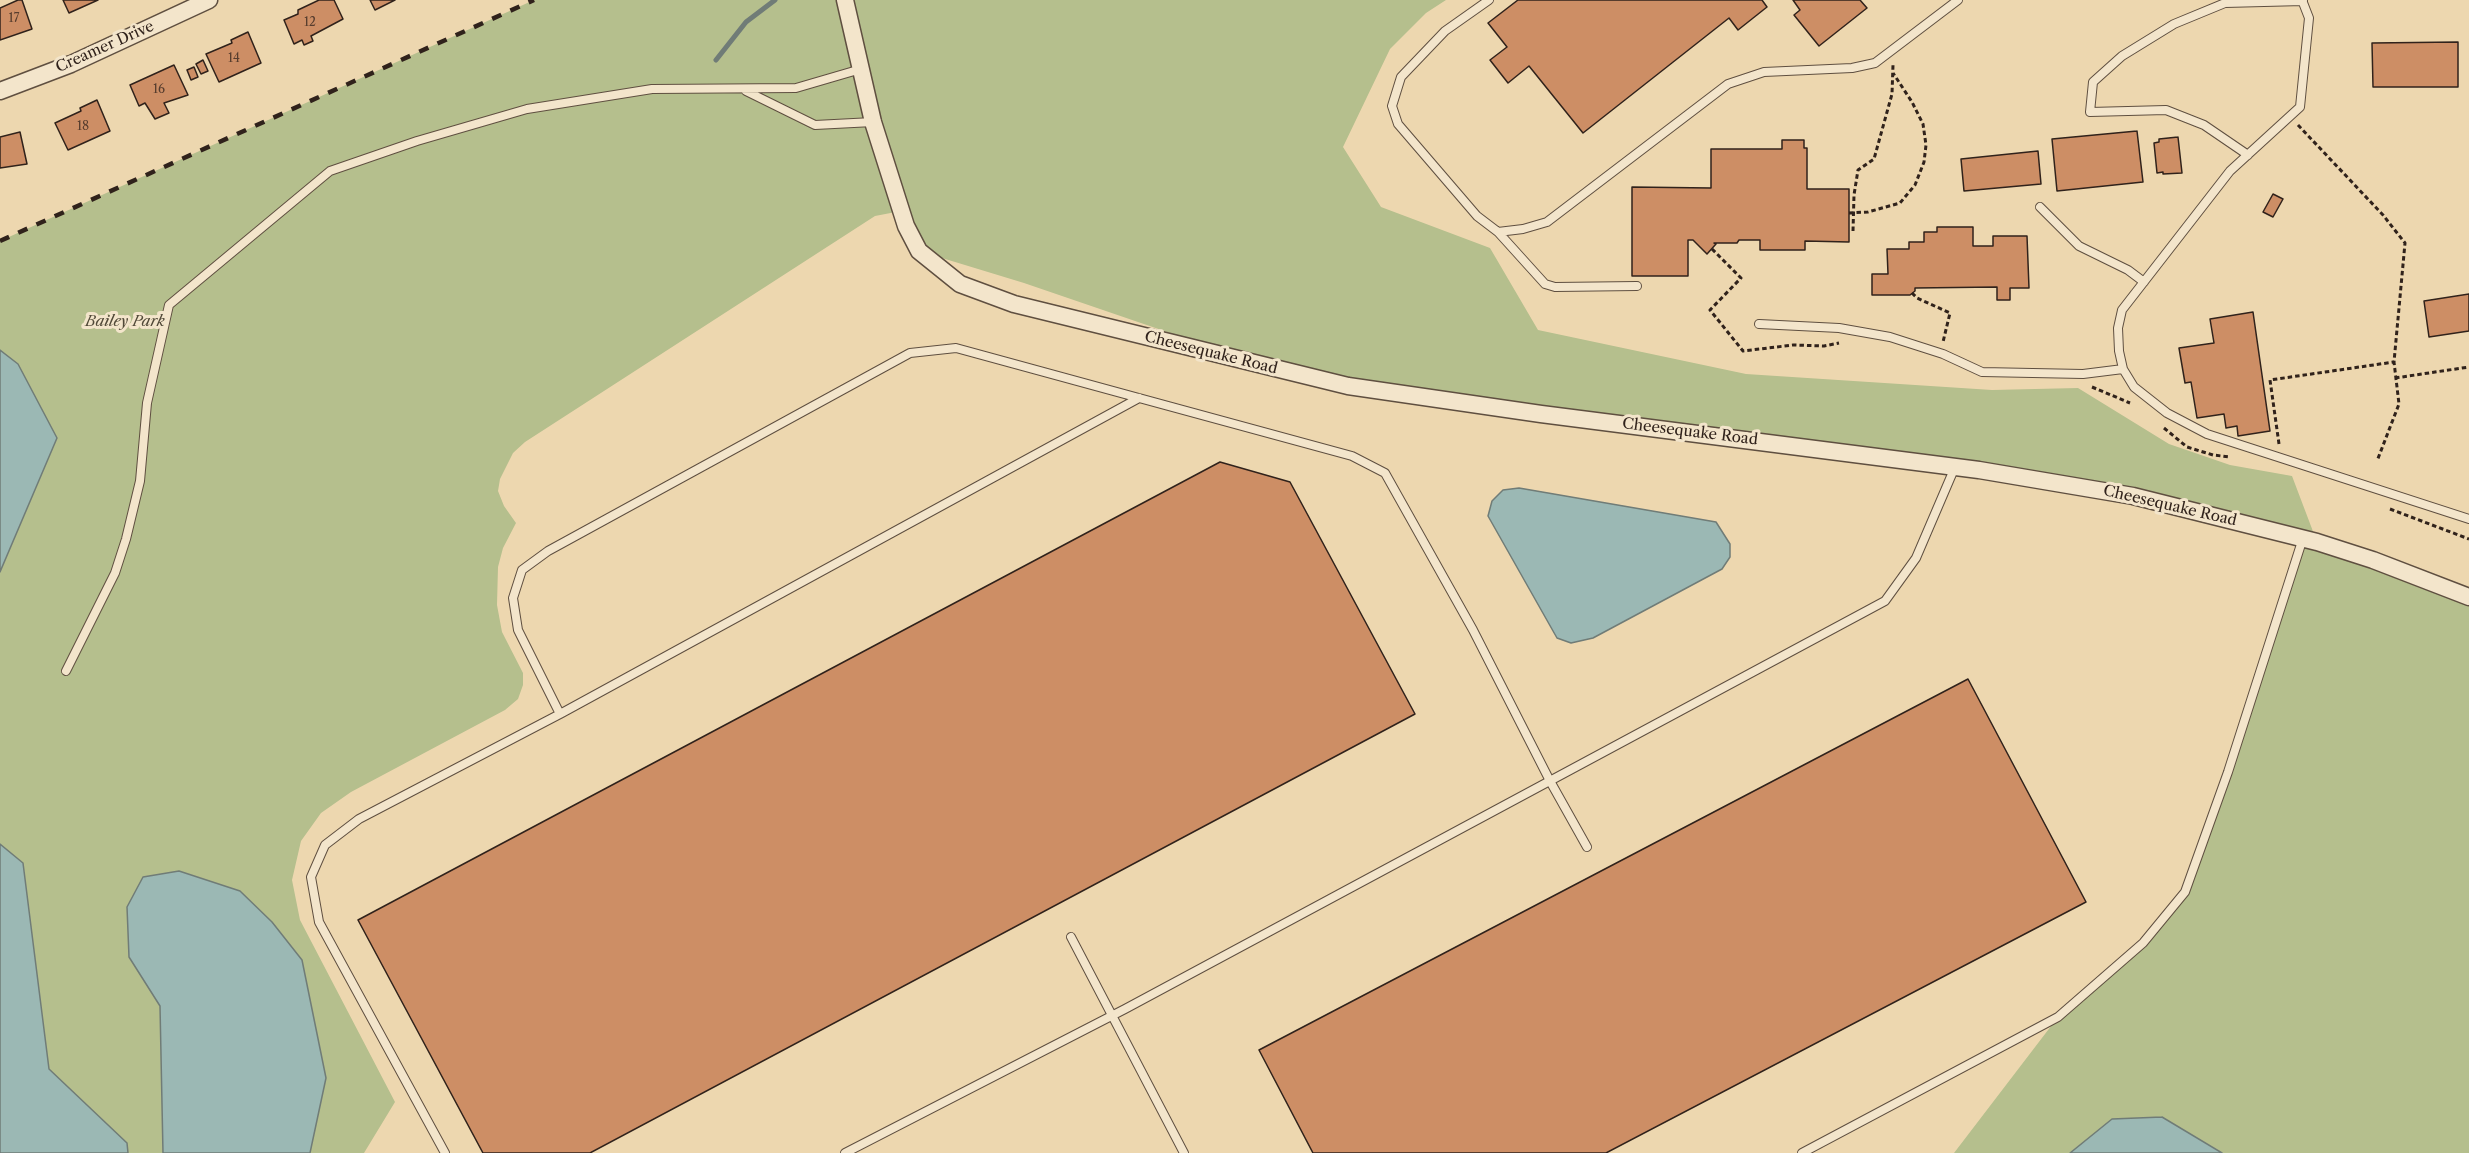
<!DOCTYPE html>
<html>
<head>
<meta charset="utf-8">
<style>
	body { margin:0 }
	canvas { display:block; background:#edd7af }
</style>
</head>
<body>
<canvas width="2469" height="1153"></canvas>
<script>
const g = document.querySelector('canvas').getContext('2d');
g.lineJoin = 'round';
function fillPath(path, color) { g.fillStyle = color; g.fill(path, 'evenodd'); }
const poly = rows => new Path2D(rows.map(r => 'M' + r).join(''));
function stroke(path, color, width, dash) { g.strokeStyle = color; g.lineWidth = width; g.lineCap = dash ? 'butt' : 'round'; g.setLineDash(dash || []); g.stroke(path); }
function label(font, color, halo, rows, align = 'center') {
  g.font = font + ' "Libre Caslon Text",serif'; g.lineWidth = 6; g.setLineDash([]); g.textBaseline = 'middle'; g.strokeStyle = halo; g.fillStyle = color; for (const [text, x, y, turn = 0] of rows) {
    g.save(); g.translate(x, y); g.rotate((+turn || 0) * Math.PI / 180); g.textAlign = isNaN(turn) ? turn : align; if (halo) g.strokeText(text, 0, 0); g.fillText(text, 0, 0); g.restore();
  }
}
const green = poly([
	[534,0,1446,0,1426,13,1390,49,1343,147,1381,207,1490,248,1538,330,1746,374,1992,390,2078,388,2169,444,2230,465,2292,476,2317,542,2469,597,2469,1153,2222,1153,2162,1117,2112,1119,2070,1153,1954,1153,2058,1017,2155,929,2185,892,2303,539,2133,496,1327,375,1176,335,1024,283,919,251,901,211,875,216,525,442,513,453,500,479,498,491,504,506,516,523,503,548,498,567,497,605,502,632,523,673,523,685,518,699,505,710,351,792,321,813,301,841,292,880,300,920,395,1102,364,1153,310,1153,326,1078,129,957,160,1006,163,1153,128,1153,127,1143,49,1069,23,863,0,844,0,241]
]);
const water = poly([
	[0,350,18,364,57,438,0,572,0,350],
	[1519,488,1716,522,1730,544,1730,557,1722,569,1593,638,1571,643,1557,638,1488,516,1492,501,1503,490,1519,488],
	[0,844,23,863,49,1069,127,1143,128,1153,0,1153,0,844],
	[179,871,240,891,272,922,302,960,326,1078,310,1153,163,1153,160,1006,129,957,127,907,143,877,179,871],
	[2162,1117,2222,1153,2070,1153,2112,1119,2162,1117]
]);
const stream = poly([
	[716,60,746,22,775,0]
]);
const building = poly([
	[18,0,22,0,32,29,0,40,0,8,18,0],
	[63,0,98,0,69,13,63,0],
	[319,0,334,0,343,19,311,36,313,41,304,45,302,40,294,44,284,20,298,14,298,10,319,0],
	[370,0,395,0,375,10,370,0],
	[1518,0,1762,0,1767,7,1738,30,1729,18,1583,133,1529,66,1508,83,1490,60,1507,47,1488,23,1518,0],
	[1793,0,1860,0,1867,8,1819,46,1794,15,1800,10,1793,0],
	[248,32,261,63,219,82,206,54,232,43,231,40,248,32],
	[2458,42,2458,87,2373,87,2372,43,2458,42],
	[203,60,208,71,201,74,196,64,203,60],
	[174,65,188,95,164,103,169,113,155,119,145,103,139,106,130,85,174,65],
	[194,67,198,77,191,80,187,70,194,67],
	[97,100,110,131,68,150,55,123,81,111,80,108,97,100],
	[2137,131,2143,182,2057,191,2052,139,2137,131],
	[20,132,27,164,0,168,0,137,20,132],
	[2178,137,2182,173,2163,174,2163,172,2157,173,2154,143,2159,142,2159,139,2178,137],
	[1782,140,1804,140,1804,148,1807,148,1807,189,1849,189,1849,242,1805,241,1805,250,1760,250,1760,240,1739,240,1737,243,1714,243,1716,244,1707,254,1693,240,1688,240,1688,276,1632,276,1632,187,1711,188,1711,149,1782,149,1782,140],
	[2038,151,2041,184,1964,191,1961,159,2038,151],
	[2273,194,2283,199,2273,217,2263,212,2273,194],
	[1937,227,1973,227,1973,246,1993,246,1993,236,2027,236,2029,288,2010,288,2010,300,1997,300,1997,287,1915,288,1915,291,1910,295,1872,295,1872,274,1888,274,1887,249,1909,249,1909,242,1924,242,1924,232,1937,232,1937,227],
	[2469,294,2469,331,2429,337,2424,301,2469,294],
	[2253,312,2270,431,2238,436,2237,426,2226,428,2224,414,2197,418,2191,382,2185,383,2179,348,2214,343,2210,319,2253,312],
	[1220,462,1290,482,1415,714,590,1153,483,1153,358,920,1220,462],
	[1968,679,2086,902,1606,1153,1313,1153,1259,1050,1968,679]
]);
const path = poly([
	[2298,125,2383,215,2405,243,2394,362,2399,404,2377,461],
	[1849,213,1868,212,1900,203,1915,185,1924,162,1926,145,1923,124,1912,102,1893,73],
	[1853,231,1854,195,1858,170,1874,159,1892,94,1893,65],
	[1712,249,1741,278,1710,310,1743,351,1793,345,1824,346,1839,343],
	[1912,293,1917,298,1950,313,1943,342],
	[2395,378,2469,367],
	[2092,387,2130,403],
	[2164,428,2187,447,2213,455,2230,457],
	[2279,444,2270,380,2394,362],
	[2390,509,2469,539]
]);
const service = poly([
	[1489,0,1445,31,1401,77,1392,106,1398,124,1477,216,1498,232,1523,229,1547,222,1728,84,1764,72,1852,68,1875,63,1958,0],
	[2302,0,2309,18,2300,107,2230,171,2122,310,2118,328,2119,351,2123,369,2134,387,2167,413,2207,434,2469,519],
	[746,91,815,125,873,122],
	[2248,155,2204,125,2166,110,2090,112,2093,82,2122,56,2174,24,2225,3,2303,1],
	[2040,207,2079,246,2128,270,2144,282],
	[1498,232,1545,284,1555,287,1637,286],
	[1759,324,1839,328,1890,337,1943,354,1982,372,2083,374,2123,369],
	[1139,398,560,714,518,630,513,598,522,570,548,551,910,353,956,348,1139,398,1352,456,1385,473,1473,630,1550,781,1587,847],
	[66,671,115,573,126,539,140,481,147,403,169,305,330,171,417,141,527,109,652,89,796,88,861,69],
	[1071,937,1184,1153],
	[445,1153,319,922,311,877,325,845,359,819,560,714],
	[845,1153,1125,1009,1885,601,1916,558,1955,467],
	[1802,1153,2058,1017,2143,943,2185,892,2228,772,2303,538]
]);
const minor = poly([
	[845,0,873,122,906,226,919,251,960,284,1014,304,1348,386,1541,414,1979,470,2133,496,2317,542,2373,560,2469,597],
	[0,91,71,64,209,0]
]);
const rail = poly([
	[0,241,534,0]
]);
const numberNames = [
	["17",14,19],
	["12",310,23],
	["14",234,59],
	["16",159,90],
	["18",83,127]
];
const streetNames = [
	["Creamer Drive",105,47,-24],
	["Cheesequake Road",1211,353,14],
	["Cheesequake Road",1690,432,7],
	["Cheesequake Road",2170,506,13]
];
const parkNames = [
	["Bailey Park",125,322]
];
fillPath(green, '#b5bf8d');
fillPath(water, '#9bb8b4');
stroke(water, '#707c77', 1.5);
stroke(stream, '#707c77', 5);
fillPath(building, '#cd8e65');
stroke(building, '#30221b', 1.5);
stroke(service, '#5f4f40', 10);
stroke(minor, '#5f4f40', 19);
stroke(path, '#30221b', 3, [4.5, 3]);
stroke(service, '#f3e5cb', 8);
stroke(minor, '#f3e5cb', 16);
stroke(rail, '#30221b', 4.5, [10, 10]);
label('12px', '#573d2e', null, numberNames);
label('15px', '#30221b', '#f3e5cb', streetNames);
label('italic 15px', '#514938', '#f3e5cb', parkNames);
</script>
</body>
</html>
